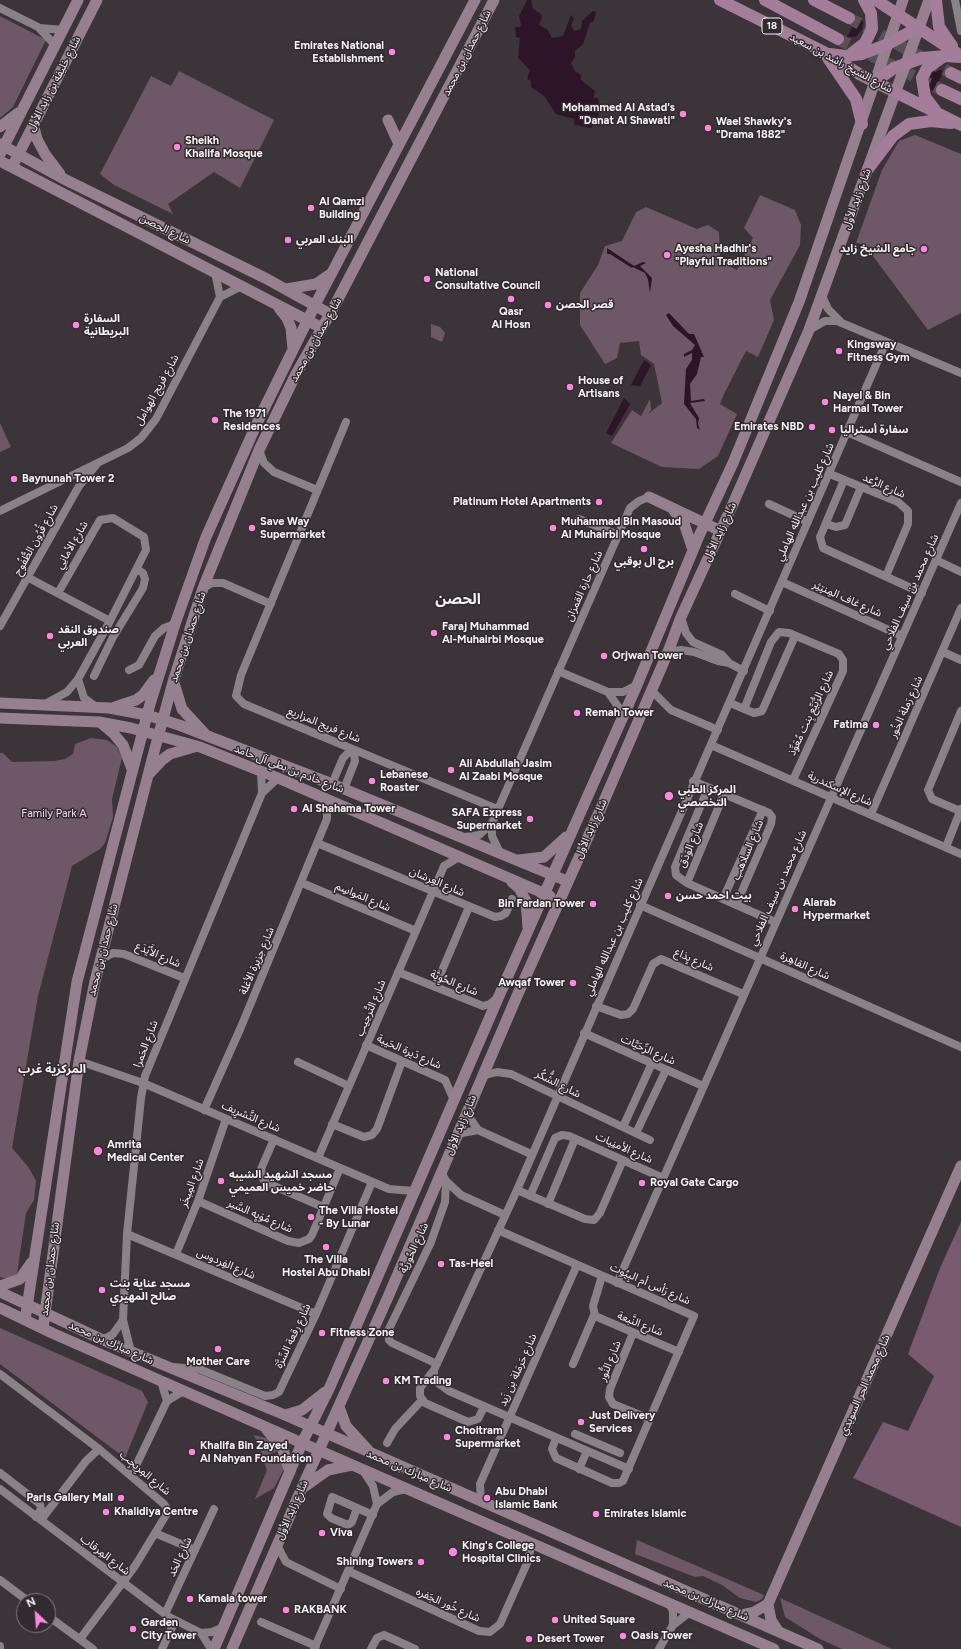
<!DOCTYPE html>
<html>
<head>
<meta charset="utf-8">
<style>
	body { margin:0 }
	#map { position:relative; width:961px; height:1649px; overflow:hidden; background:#3b3439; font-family:Figtree,sans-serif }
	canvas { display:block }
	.north { position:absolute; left:16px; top:1593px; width:40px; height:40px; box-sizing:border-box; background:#312a2f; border:1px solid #807a7e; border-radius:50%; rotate:335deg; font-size:11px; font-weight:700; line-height:16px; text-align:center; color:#f6f2f5 }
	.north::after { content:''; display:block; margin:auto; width:14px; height:18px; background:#fd86e1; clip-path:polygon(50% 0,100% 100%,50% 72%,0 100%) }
</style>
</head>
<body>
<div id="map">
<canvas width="961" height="1649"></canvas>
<div class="north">N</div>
</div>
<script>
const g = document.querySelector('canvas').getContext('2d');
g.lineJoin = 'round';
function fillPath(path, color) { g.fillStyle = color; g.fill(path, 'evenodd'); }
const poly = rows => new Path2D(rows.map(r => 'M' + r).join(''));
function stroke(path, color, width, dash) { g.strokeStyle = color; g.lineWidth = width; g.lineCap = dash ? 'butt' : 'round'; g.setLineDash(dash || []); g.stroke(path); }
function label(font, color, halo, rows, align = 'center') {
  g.font = font + ' Figtree,"Noto Sans Arabic",sans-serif'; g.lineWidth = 3; g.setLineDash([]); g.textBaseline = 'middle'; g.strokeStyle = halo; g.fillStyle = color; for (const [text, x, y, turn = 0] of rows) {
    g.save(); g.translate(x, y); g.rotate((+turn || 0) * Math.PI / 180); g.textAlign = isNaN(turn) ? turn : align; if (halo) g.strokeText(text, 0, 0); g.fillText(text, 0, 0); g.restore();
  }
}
const green = poly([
	[0,16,46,40,13,107,0,118],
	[179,71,274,120,240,188,214,172,168,204,173,214,114,185,100,174,151,76,171,86],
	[915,135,961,154,961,313,928,330,864,244,856,243,882,170,899,141],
	[760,195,795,210,801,225,800,245,770,300,774,320,758,357,746,351,724,394,720,404,737,414,718,456,699,469,662,467,611,443,632,410,641,416,650,399,651,410,648,414,662,403,654,364,641,355,639,341,620,343,617,358,605,364,580,325,580,293,598,265,605,246,622,241,636,212,646,207,697,229,708,225,719,232,720,261,737,270,753,238,744,228],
	[431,324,440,327,445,333,442,342,431,337],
	[0,423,11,447,0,452],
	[91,738,107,740,117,747,122,758,112,799,113,817,105,843,100,849,72,866,38,996,12,1148,29,1168,36,1181,34,1200,26,1213,17,1274,6,1279,0,1277,0,753,3,753,12,762,54,761,65,759,73,754,75,744],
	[0,1328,142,1391,148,1402,125,1458,0,1364],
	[254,1435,270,1439,282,1449,263,1457],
	[284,1454,284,1469,274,1488,255,1499,267,1470,264,1462],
	[637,1540,764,1595,762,1599,756,1602,740,1598,722,1585,703,1576,695,1577,635,1554],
	[780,1598,892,1649,842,1649,820,1639,785,1617]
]);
const forest = poly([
	[961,1222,961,1527,853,1478,883,1422,908,1431,934,1376,908,1354,940,1268]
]);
const water = poly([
	[527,0,531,0,533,9,541,14,542,17,539,25,548,30,552,38,563,36,571,15,574,19,571,25,574,31,581,29,582,21,593,11,596,12,594,21,590,23,583,44,575,51,575,57,571,63,575,71,581,75,581,80,596,92,594,94,594,98,598,98,599,103,596,106,599,115,591,128,575,125,574,119,556,114,544,96,531,87,531,81,527,79,530,70,518,58,520,38,516,37,515,27,519,27,521,25,519,16],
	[858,16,863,22,862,30,855,37,847,37],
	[940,70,944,71,933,92,929,87,929,78,933,72],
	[607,248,634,266,643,262,646,263,640,266,652,278,650,293,648,279,645,273,633,267,632,268,610,254,607,254],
	[669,313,689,334,694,334,704,357,701,357,697,374,690,384,691,401,704,399,705,401,690,403,699,418,698,424,700,430,697,428,696,419,684,404,686,369,692,360,692,353,684,357,684,354,692,350,695,345,673,326,666,315],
	[644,360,651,365,640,386,631,385],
	[624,398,630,404,612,436,606,433]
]);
const primaryTunnel = poly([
	[849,18,951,73],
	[838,39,942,90]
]);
const street = poly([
	[955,0,961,31],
	[0,8,40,28,63,30],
	[40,29,55,45],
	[215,272,220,297],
	[822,296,828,309,840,321],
	[809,330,825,321,837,321,961,373],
	[346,422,241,675,236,696,244,704,497,809],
	[847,432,961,482],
	[259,450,264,463,274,472,317,490],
	[830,474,898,502,908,511,908,524,886,576],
	[844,480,820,537,823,548,922,593],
	[769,504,808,522],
	[0,511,128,448,141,438,156,419,220,297,242,286],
	[579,519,618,535],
	[826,524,836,527,845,525,861,487],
	[936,560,961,572],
	[27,577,110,621],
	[782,582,902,636],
	[203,588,212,583,223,583,271,604],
	[735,594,770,611],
	[681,617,686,633,693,642,722,655,729,663],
	[0,626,79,486,97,464],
	[668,652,681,650,694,652,718,661,729,663,744,671],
	[943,652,961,660],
	[129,670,139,665,155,636,164,628,175,624],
	[558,671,608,692,623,692,637,685],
	[94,676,113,637,143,588,145,579,143,573,137,569],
	[78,679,84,698,95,706],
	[651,690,671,710,718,730],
	[608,692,619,708,621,721],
	[730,703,754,713,762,711,795,636],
	[45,704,67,692,78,679,110,621,146,550,144,537,113,518,100,520,58,593],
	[744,709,771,642,779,632,789,633,839,654,843,660,843,671,793,780],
	[711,745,961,854],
	[261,771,262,793],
	[693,781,769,813,772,817,771,824,736,905],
	[332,784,343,758,351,750,354,754,355,761,344,789],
	[708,788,675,867,676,875,687,883,775,922],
	[960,811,932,799,928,790,961,711],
	[871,814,961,608],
	[492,823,492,836,500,853],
	[465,837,479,835,492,823,630,508,639,501,649,497],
	[317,843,495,917,501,916,506,913,512,899],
	[946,847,961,809],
	[302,883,416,931],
	[687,883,724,794],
	[723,899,763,810],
	[640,905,961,1047],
	[100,960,113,953,124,954,184,978],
	[398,972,483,1006,490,1004,497,998],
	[435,987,469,907],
	[596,1006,621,1015,628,1014,633,1009,653,964,661,959,743,994],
	[584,1033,703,1086],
	[366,1045,445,1080,454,1100],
	[79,1061,143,1083,389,1189,414,1191],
	[298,1062,349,1086],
	[482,1076,497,1072,511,1074,650,1140],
	[204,1110,241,1027,327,819,327,800],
	[466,1112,478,1130,531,1154],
	[332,1124,364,1137,372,1135,377,1129,402,1061],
	[623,1127,652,1063],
	[636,1133,666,1070],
	[457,1134,478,1130],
	[274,1139,261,1169,263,1179,267,1183,323,1207],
	[318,1158,444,866,459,857],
	[446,1181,461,1195,505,1215],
	[517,1190,585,1219,594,1220,600,1213,623,1160],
	[530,1196,555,1138,562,1135,569,1136,663,1178],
	[198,1201,288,1241,299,1243,309,1239,312,1235,340,1168],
	[548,1204,575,1139],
	[498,1230,694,1316,623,1481,619,1483,612,1483,556,1458,552,1449,556,1438],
	[127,1234,316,1314],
	[176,1254,198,1201,226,1119],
	[602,1276,593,1306,595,1316,679,1352],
	[617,1283,961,503],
	[633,1333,610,1389,609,1397,613,1404,650,1419],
	[103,1340,113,1334,123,1320],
	[131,1352,123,1320,127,1234,141,1098,145,1076,262,793,278,778],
	[437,1364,392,1343,389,1340,388,1331,431,1242,445,1202,446,1181,441,1172],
	[573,1364,594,1315],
	[173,1367,199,1369,265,1396,273,1395,279,1392,316,1314,372,1182],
	[434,1370,420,1388,420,1396,425,1403,468,1422,478,1419,484,1407],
	[0,1374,99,1449,164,1504,167,1509,166,1515,135,1566,80,1639],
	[161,1381,167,1401],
	[575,1434,620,1453],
	[387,1443,395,1429,422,1400],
	[362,1469,373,1486,377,1504],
	[579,1469,587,1451],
	[629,1469,449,1391,438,1383,434,1377,434,1370,517,1190,886,342],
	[0,1473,40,1504,41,1509,36,1517],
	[131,1476,167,1401,183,1391],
	[0,1489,169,1617,201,1633,211,1649],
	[481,1502,480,1484,577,1265],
	[357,1508,352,1522,348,1525,331,1518,327,1514,332,1497,373,1515],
	[41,1520,86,1461,99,1449],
	[155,1533,195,1550],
	[277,1545,286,1562,341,1589],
	[348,1571,479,1631,490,1632,500,1624,528,1561,530,1551,528,1541],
	[0,1580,28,1601],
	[669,1603,673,1611,673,1625],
	[165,1614,214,1509],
	[48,1616,93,1649],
	[261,1622,316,1646],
	[201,1633,212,1632,224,1627],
	[0,1646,0,1649],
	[162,1649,175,1621],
	[314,1649,377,1504,393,1492,406,1489],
	[371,1649,377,1638,384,1635,415,1649],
	[659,1649,673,1625,690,1612]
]);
const secondary = poly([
	[388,120,399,144],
	[33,124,37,139,45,154,60,174],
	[0,127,18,113],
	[0,144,62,178,267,279,330,314],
	[0,154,78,0],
	[0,161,322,328],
	[12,167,97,0],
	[286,289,316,284,329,275],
	[279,308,287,318,291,328,293,349],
	[649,497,721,531],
	[674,511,684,523,693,550],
	[174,683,182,709,205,734],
	[0,703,109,708,147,715,179,725,332,784,567,881],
	[115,707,136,700,143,695,154,680],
	[0,718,99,722,131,728,200,747,278,778,550,896],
	[100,722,113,733,123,745,132,769],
	[149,774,162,760,170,754,194,747],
	[519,860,544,857,566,837],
	[512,882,519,888,526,901,528,927],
	[0,1286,20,1279,31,1263],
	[0,1292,103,1340,285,1415,818,1649],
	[0,1308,52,1333,302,1443,774,1649],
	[25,1320,77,982,150,704,175,624,206,537,258,421,315,305,475,0],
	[43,1328,79,1061,95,981,154,752,173,682,203,588,259,450,296,374,336,303,494,0],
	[339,1407,346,1426,368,1450],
	[285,1415,302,1410,325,1392],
	[267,1430,282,1447,290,1472],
	[304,1487,328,1470,352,1465],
	[768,1604,771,1620,778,1631],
	[741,1615,754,1612,768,1604,961,1166],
	[214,1649,302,1443,329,1389,499,996,637,685,699,536,733,463,799,302,903,0],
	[232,1649,301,1490,388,1297,517,996,601,808,668,652,681,617,732,506,809,330,929,0]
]);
const primary = poly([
	[720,0,824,52,861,75,961,125],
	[765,0,838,39],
	[814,0,849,18],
	[876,0,961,56],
	[936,0,939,27,952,46],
	[852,53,865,43,872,29,871,13,864,0],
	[830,54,845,56,862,54,888,44,919,27],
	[828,58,856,99,862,124],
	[951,73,961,78],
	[874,82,894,68,922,58,945,56,961,57],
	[942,90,961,99],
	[935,110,925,97,922,78,927,68,944,56],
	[868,169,893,136,909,124,931,121,951,123]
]);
const markers = [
	[392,52,4,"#fd86e1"],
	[683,114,4,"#fd86e1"],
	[708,128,4,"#fd86e1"],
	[177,147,4,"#fd86e1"],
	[311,208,4,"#fd86e1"],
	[288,240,4,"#fd86e1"],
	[924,249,4,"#fd86e1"],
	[667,255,4,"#fd86e1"],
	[427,279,4,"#fd86e1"],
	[511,299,4,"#fd86e1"],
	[548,305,4,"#fd86e1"],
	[76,325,4,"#fd86e1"],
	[839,351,4,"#fd86e1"],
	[570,387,4,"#fd86e1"],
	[825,402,4,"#fd86e1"],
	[215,420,4,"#fd86e1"],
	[812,427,4,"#fd86e1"],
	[832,430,4,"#fd86e1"],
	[14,479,4,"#fd86e1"],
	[599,502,4,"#fd86e1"],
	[252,528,4,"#fd86e1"],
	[553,528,4,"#fd86e1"],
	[644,549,4,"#fd86e1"],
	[434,633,4,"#fd86e1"],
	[50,636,4,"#fd86e1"],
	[604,656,4,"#fd86e1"],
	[577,713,4,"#fd86e1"],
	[876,725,4,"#fd86e1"],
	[451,770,4,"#fd86e1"],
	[372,781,4,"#fd86e1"],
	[669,796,5,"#fd86e1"],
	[294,809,4,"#fd86e1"],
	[530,819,4,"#fd86e1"],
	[668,896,4,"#fd86e1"],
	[593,904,4,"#fd86e1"],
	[795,909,4,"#fd86e1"],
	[573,983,4,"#fd86e1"],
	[98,1151,5,"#fd86e1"],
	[221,1181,4,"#fd86e1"],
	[642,1183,4,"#fd86e1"],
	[311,1217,4,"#fd86e1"],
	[326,1247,4,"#fd86e1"],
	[441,1264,4,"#fd86e1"],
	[102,1290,4,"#fd86e1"],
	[322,1333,4,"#fd86e1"],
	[218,1349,4,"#fd86e1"],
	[386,1381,4,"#fd86e1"],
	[581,1422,4,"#fd86e1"],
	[447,1437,4,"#fd86e1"],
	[192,1452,4,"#fd86e1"],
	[121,1498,4,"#fd86e1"],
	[487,1498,4,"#fd86e1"],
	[106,1512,4,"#fd86e1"],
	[596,1514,4,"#fd86e1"],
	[322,1533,4,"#fd86e1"],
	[453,1552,5,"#fd86e1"],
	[421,1562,4,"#fd86e1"],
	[190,1599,4,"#fd86e1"],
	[286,1610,4,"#fd86e1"],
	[555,1620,4,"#fd86e1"],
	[133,1629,4,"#fd86e1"],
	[623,1636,4,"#fd86e1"],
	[529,1639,4,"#fd86e1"]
];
const shields = [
	[772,26,20]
];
const shieldNames = [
	["18",772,26]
];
const poiNames = [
	["Emirates National",384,46,"right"],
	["Establishment",384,59,"right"],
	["Mohammed Al Astad's",675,108,"right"],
	["\"Danat Al Shawati\"",675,121,"right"],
	["Wael Shawky's",716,122],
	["\"Drama 1882\"",716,135],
	["Sheikh",185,141],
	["Khalifa Mosque",185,154],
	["Al Qamzi",319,202],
	["Building",319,215],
	["البنك العربي",296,240],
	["Ayesha Hadhir's",675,249],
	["\"Playful Traditions\"",675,262],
	["جامع الشيخ زايد",916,249,"right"],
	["National",435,273],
	["Consultative Council",435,286],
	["قصر الحصن",556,305],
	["Qasr",511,312,"center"],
	["Al Hosn",511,325,"center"],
	["السفارة",84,319],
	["البريطانية",84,332],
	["Kingsway",847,345],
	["Fitness Gym",847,358],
	["House of",578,381],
	["Artisans",578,394],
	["Nayel & Bin",833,396],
	["Harmal Tower",833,409],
	["The 1971",223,414],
	["Residences",223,427],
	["Emirates NBD",804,427,"right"],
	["سفارة أستراليا",840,430],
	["Baynunah Tower 2",22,479],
	["Platinum Hotel Apartments",591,502,"right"],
	["Save Way",260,522],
	["Supermarket",260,535],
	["Muhammad Bin Masoud",561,522],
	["Al Muhairbi Mosque",561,535],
	["برج ال بوقبي",644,562,"center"],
	["Faraj Muhammad",442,627],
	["Al-Muhairbi Mosque",442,640],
	["صندوق النقد",58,630],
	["العربي",58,643],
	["Orjwan Tower",612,656],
	["Remah Tower",585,713],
	["Fatima",868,725,"right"],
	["Ali Abdullah Jasim",459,764],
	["Al Zaabi Mosque",459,777],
	["Lebanese",380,775],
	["Roaster",380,788],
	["المركز الطبي",678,790],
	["التخصصي",678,803],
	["Al Shahama Tower",302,809],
	["SAFA Express",522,813,"right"],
	["Supermarket",522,826,"right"],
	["بيت احمد حسن",676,896],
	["Alarab",803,903],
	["Hypermarket",803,916],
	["Bin Fardan Tower",585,904,"right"],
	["Awqaf Tower",565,983,"right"],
	["Amrita",107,1145],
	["Medical Center",107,1158],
	["مسجد الشهيد الشيبه",229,1175],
	["حاضر خميس العميمي",229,1188],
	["Royal Gate Cargo",650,1183],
	["The Villa Hostel",319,1211],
	["- By Lunar",319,1224],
	["The Villa",326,1260,"center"],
	["Hostel Abu Dhabi",326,1273,"center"],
	["Tas-Heel",449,1264],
	["مسجد عناية بنت",110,1284],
	["صالح المهيري",110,1297],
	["Fitness Zone",330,1333],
	["Mother Care",218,1362,"center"],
	["KM Trading",394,1381],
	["Just Delivery",589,1416],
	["Services",589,1429],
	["Choitram",455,1431],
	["Supermarket",455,1444],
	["Khalifa Bin Zayed",200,1446],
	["Al Nahyan Foundation",200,1459],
	["Abu Dhabi",495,1492],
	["Islamic Bank",495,1505],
	["Paris Gallery Mall",113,1498,"right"],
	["Khalidiya Centre",114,1512],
	["Emirates Islamic",604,1514],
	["Viva",330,1533],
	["King's College",462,1546],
	["Hospital Clinics",462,1559],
	["Shining Towers",413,1562,"right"],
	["Kamala tower",198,1599],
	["RAKBANK",294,1610],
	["United Square",563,1620],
	["Garden",141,1623],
	["City Tower",141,1636],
	["Oasis Tower",631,1636],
	["Desert Tower",537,1639]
];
const streetNames = [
	["شارع حمدان بن محمد",467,53,-63],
	["شارع الشيخ راشد بن سعيد",841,63,28],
	["شارع خليفة بن زايد الأول",54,84,-63],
	["شارع زايد الأول",857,199,-70],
	["شارع الحِصن",165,229,26],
	["شارع حمدان بن محمد",316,340,-61],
	["شارع فريج الهوامل",157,390,-61],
	["شارع الرَّعد",884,486,24],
	["شارع كليب بن عبدالله الهاملي",805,502,-66],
	["شارع زايد الأول",720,532,-65],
	["شارع قُرُون الطُّفُوح",36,540,-61],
	["شارع الأمانِي",72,545,-60],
	["شارع حارة القمزان",584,586,-66],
	["شارع محمد بن سيف الفلاحي",910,592,-66],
	["شارع غاف المِنتِثِر",847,599,24],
	["شارع حمدان بن محمد",188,637,-72],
	["شارع رَملة الخُور",906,707,-66],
	["شارع الرُّبَيِّع بِنت مُعَوِّذ",811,713,-65],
	["شارع فريج المزاريع",324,725,22],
	["شارع خادم بن بطي آل حامد",289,769,21],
	["شارع الإسكندرية",840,789,24],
	["شارع زايد الأول",591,829,-66],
	["شارع الوَدَق",691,845,-67],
	["شارع السلاهب",748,850,-67],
	["شارع العِرشان",437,882,23],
	["شارع محمد بن سيف الفلاحي",778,888,-66],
	["شارع المَواسِم",363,897,23],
	["شارع كليب بن عبدالله الهاملي",614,937,-66],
	["شارع حمدان بن محمد",103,950,-76],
	["شارع الأَيْدَع",158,955,23],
	["شارع يِذاع",694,960,24],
	["شارع جزيرة الأغلة",257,961,-67],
	["شارع القاهِرة",805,966,24],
	["شارع الحُوِيَّة",454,983,22],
	["شارع التَّرحِيب",371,1008,-67],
	["شارع الحَمرا",146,1044,-69],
	["شارع الرِّحَيَّات",648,1050,24],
	["شارع دَيرة الحَيبة",409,1052,24],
	["شارع الشُّكُر",558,1084,27],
	["شارع التَّشرِيف",251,1117,23],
	["شارع زايد الأول",461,1125,-67],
	["شارع الأمنِيات",624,1148,24],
	["شارع المِبخَر",192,1183,-70],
	["شارع مُوَيِه السَّبر",260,1216,23],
	["شارع الحُوريَّة",414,1248,-65],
	["شارع الفِردوس",226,1264,23],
	["شارع حمدان بن محمد",50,1269,-83],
	["شارع رَأس أم البِيُوت",650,1284,24],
	["شارع النَّبعة",640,1324,22],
	["شارع رِقعة السِّرَّة",293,1336,-65],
	["شارع مبارك بن محمد",111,1343,24],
	["شارع النُّور",610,1361,-68],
	["شارع حَرمَلة بن زَيد",518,1370,-66],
	["شارع محمد الحر السويدي",865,1385,-66],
	["شارع مبارك بن محمد",409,1471,23],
	["شارع المِرِيجِب",145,1473,40],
	["شارع زايد الأول",292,1510,-66],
	["شارع المِرقاب",105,1555,37],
	["شارع الحَد",180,1557,-65],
	["شارع مبارك بن محمد",706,1600,23],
	["شارع خُور الجَفره",448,1605,24]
];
const parkNames = [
	["Family Park A",54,814]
];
const neighbourhoodNames = [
	["المركزية غرب",52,1069]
];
const districtNames = [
	["الحصن",458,600]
];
fillPath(green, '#6e5867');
fillPath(forest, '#795a70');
fillPath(water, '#2e1428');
stroke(primaryTunnel, '#575055', 12, [12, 6]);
stroke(street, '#8a8288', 8);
stroke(secondary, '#968090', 11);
stroke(primary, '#a37d99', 12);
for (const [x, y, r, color] of markers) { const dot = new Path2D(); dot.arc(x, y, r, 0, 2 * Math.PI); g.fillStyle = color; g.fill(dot); stroke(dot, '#312a2f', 1.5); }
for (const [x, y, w] of shields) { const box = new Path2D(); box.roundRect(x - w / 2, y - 8, w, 16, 3); g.fillStyle = '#312a2f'; g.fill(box); stroke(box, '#f6f2f5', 1); }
label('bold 10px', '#f6f2f5', null, shieldNames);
label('bold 11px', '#f6f2f5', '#312a2f', poiNames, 'left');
label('11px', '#f6f2f5', '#312a2f', streetNames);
label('11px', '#f9d7ef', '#312a2f', parkNames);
label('bold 12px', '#f6f2f5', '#312a2f', neighbourhoodNames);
label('bold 15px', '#f6f2f5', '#312a2f', districtNames);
</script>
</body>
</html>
